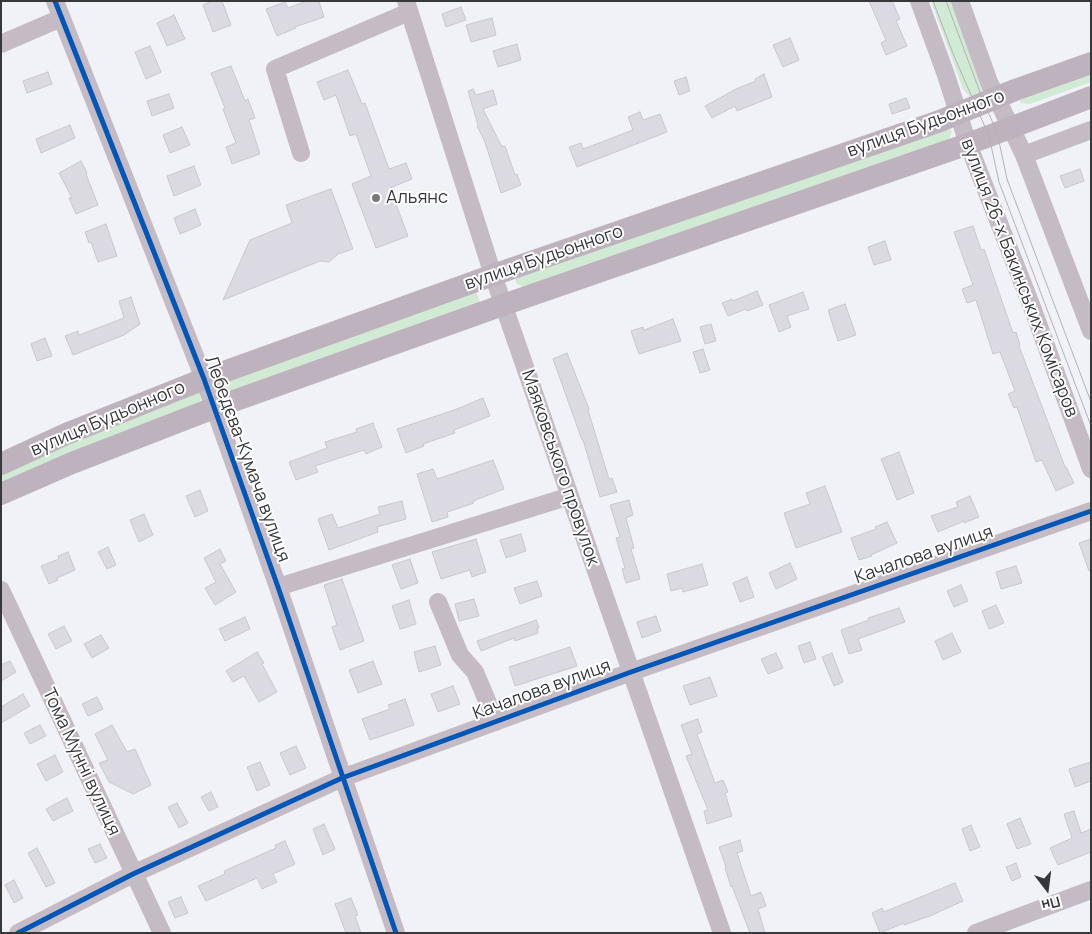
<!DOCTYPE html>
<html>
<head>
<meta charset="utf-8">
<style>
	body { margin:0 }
	#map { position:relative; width:1092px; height:934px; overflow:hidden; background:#f0f2f7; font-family:Manrope,sans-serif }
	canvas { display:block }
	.frame { position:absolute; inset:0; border:2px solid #36383b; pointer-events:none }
	.north { position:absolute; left:1022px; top:864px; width:50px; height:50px; -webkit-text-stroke:4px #fff; paint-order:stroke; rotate:165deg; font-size:14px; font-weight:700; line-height:20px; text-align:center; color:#36383b }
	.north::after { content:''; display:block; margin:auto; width:18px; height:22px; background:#36383b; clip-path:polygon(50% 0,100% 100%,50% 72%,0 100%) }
</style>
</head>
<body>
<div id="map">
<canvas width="1092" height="934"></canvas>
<div class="frame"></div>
<div class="north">Пн</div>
</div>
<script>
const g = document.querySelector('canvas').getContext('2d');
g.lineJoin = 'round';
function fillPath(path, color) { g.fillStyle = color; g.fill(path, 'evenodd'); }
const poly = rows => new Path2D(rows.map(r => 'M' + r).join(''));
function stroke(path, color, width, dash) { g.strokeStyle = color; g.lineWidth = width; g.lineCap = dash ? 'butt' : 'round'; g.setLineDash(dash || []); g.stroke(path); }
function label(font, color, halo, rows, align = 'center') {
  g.font = font + ' Manrope,sans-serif'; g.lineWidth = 4; g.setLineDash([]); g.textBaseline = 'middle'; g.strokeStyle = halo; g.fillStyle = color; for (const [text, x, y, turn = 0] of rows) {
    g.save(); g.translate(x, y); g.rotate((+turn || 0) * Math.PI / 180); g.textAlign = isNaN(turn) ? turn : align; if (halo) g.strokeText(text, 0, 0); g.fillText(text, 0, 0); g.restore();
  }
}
const green = poly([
	[931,1,953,1,984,86,983,94,972,99,963,89],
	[1091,68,1091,82,1030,104,1021,103,1019,100],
	[948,128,952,131,948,142,523,287,516,283,516,277],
	[476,292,480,302,227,394,219,390,218,385],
	[200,392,201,402,1,486,1,472,54,448]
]);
const building = poly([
	[212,1,222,1,231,25,213,32,203,5,212,1],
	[307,1,319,1,324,17,295,27,296,28,277,36,266,9,285,2,288,8,307,1],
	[869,1,892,1,900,19,896,21,907,46,886,55,881,43,886,40,869,1],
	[461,7,466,20,446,27,442,14,461,7],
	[174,15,185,39,167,46,157,23,174,15],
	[492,18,496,35,471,42,466,25,492,18],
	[790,38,799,60,783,67,773,45,790,38],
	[517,44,521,60,498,67,493,51,517,44],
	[150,46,161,72,146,79,135,52,150,46],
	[231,66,245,101,248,99,255,118,249,120,260,154,232,164,226,147,236,143,223,109,225,108,211,73,231,66],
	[348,70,362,104,365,103,389,169,406,163,412,179,390,188,408,236,376,248,352,184,371,176,356,134,350,136,336,95,324,100,317,82,348,70],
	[48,72,52,84,27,93,23,81,48,72],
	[764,74,772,97,737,111,735,106,712,118,705,106,736,89,756,81,755,79,764,74],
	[686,77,690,91,679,95,674,81,686,77],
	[473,89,476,95,493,90,497,104,483,109,502,147,505,146,515,175,517,174,521,185,501,193,485,142,477,126,478,125,468,91,473,89],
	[169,94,174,108,152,116,147,101,169,94],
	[906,98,910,108,892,114,889,104,906,98],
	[640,112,643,120,660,114,667,132,577,167,569,147,581,143,583,149,633,130,628,117,640,112],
	[70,125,75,138,41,153,36,139,70,125],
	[182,127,190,145,170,153,163,135,182,127],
	[81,161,87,173,86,174,98,205,76,214,69,198,72,198,59,173,81,161],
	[194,166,201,185,174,196,167,176,194,166],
	[1080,169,1084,181,1065,188,1060,176,1080,169],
	[331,189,353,249,338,254,329,262,320,261,223,300,250,240,292,223,286,205,331,189],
	[195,209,201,225,180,234,174,218,195,209],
	[106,224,117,256,98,262,91,242,89,243,85,232,106,224],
	[973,226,981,250,984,249,1013,333,1016,332,1020,345,1019,346,1065,467,1066,467,1074,483,1056,491,1042,460,1036,462,1017,407,1014,408,1008,394,1015,391,1000,352,993,354,976,300,967,303,962,289,973,285,954,232,973,226],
	[885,241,891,260,874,265,868,247,885,241],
	[757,291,763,305,747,311,746,309,728,316,722,303,732,299,733,301,757,291],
	[803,292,809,309,787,316,791,327,779,332,769,305,803,292],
	[131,297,140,324,124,335,73,355,65,336,78,331,79,335,124,318,119,301,131,297],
	[845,304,856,335,838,341,828,310,845,304],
	[673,319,681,341,639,354,631,331,643,327,644,330,673,319],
	[711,324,716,341,705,344,700,327,711,324],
	[45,338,52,356,37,361,31,344,45,338],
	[703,349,710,370,700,373,693,352,703,349],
	[567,353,589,409,588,410,609,479,612,478,617,492,600,497,583,440,582,440,553,359,567,353],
	[483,398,490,416,454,430,455,433,423,444,424,446,406,453,397,429,457,409,483,398],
	[373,423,382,447,366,454,364,450,315,466,318,472,296,480,289,462,327,448,325,442,357,432,356,429,373,423],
	[899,452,914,493,897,500,881,459,899,452],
	[493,460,504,489,473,501,474,503,447,512,448,517,432,522,417,474,433,469,437,479,493,460],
	[825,486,842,532,796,548,784,513,810,504,806,493,825,486],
	[200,490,208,511,195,517,186,496,200,490],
	[970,496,979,517,964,523,964,521,938,532,931,516,958,507,956,502,970,496],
	[629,500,633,515,626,518,634,548,631,549,640,579,626,583,622,569,625,568,616,538,620,537,610,505,629,500],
	[402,501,406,519,377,527,378,532,329,550,318,519,332,514,338,528,380,514,378,507,402,501],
	[144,514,153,535,139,542,130,520,144,514],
	[887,522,897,543,871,555,872,556,859,560,851,538,876,529,875,527,887,522],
	[521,534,526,551,506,558,500,540,521,534],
	[476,539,486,572,472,577,470,570,441,579,432,552,476,539],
	[1091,539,1091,571,1089,571,1079,543,1091,539],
	[108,547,116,565,107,569,98,552,108,547],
	[220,549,226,561,220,564,236,592,215,605,205,588,216,582,204,558,220,549],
	[68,552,75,570,57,578,58,580,49,584,41,566,59,559,58,556,68,552],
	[410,559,418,583,401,589,392,565,410,559],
	[790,563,797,579,776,589,769,573,790,563],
	[702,564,708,585,683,592,682,588,671,591,667,574,702,564],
	[1016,566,1022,583,1001,589,996,572,1016,566],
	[747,577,754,597,740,602,733,583,747,577],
	[342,579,364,641,340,650,332,627,337,625,324,585,342,579],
	[537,581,542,596,520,604,514,588,537,581],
	[961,585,968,601,954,607,947,591,961,585],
	[474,599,479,616,459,621,455,604,474,599],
	[409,600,416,624,400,629,392,606,409,600],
	[996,605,1004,623,989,629,982,611,996,605],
	[899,608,905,622,858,639,862,650,849,654,841,630,869,620,868,618,899,608],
	[656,616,661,631,642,638,637,622,656,616],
	[245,617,250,629,225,641,219,629,245,617],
	[536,620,539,628,537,628,538,633,515,641,514,638,481,651,477,641,536,620],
	[64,626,72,641,56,649,48,634,64,626],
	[952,633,961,652,943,660,935,641,952,633],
	[101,635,109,648,92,658,84,644,101,635],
	[810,642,816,659,804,663,798,646,810,642],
	[435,646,441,665,419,672,414,652,435,646],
	[570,647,577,666,515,686,509,667,570,647],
	[257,652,264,663,262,664,277,692,259,702,244,676,233,682,226,671,257,652],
	[776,653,783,668,768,674,761,659,776,653],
	[832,653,843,682,834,686,822,657,832,653],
	[10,661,16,672,1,681,1,665,10,661],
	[373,661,382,684,358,693,349,670,373,661],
	[710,677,717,696,690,705,683,686,710,677],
	[453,686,460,704,438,712,431,694,453,686],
	[23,694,30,706,1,723,1,707,23,694],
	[97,697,103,709,88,716,82,704,97,697],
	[405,699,414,725,370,740,362,719,390,709,388,705,405,699],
	[698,719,702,732,697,734,715,783,723,780,728,792,725,793,732,816,707,824,704,811,708,810,686,756,692,754,681,725,698,719],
	[40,725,46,736,30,744,24,733,40,725],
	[112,725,127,752,135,749,151,785,133,794,109,782,99,763,108,760,95,734,112,725],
	[296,746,306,768,290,775,280,753,296,746],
	[55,755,63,772,46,781,37,764,55,755],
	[260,762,270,785,257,791,247,767,260,762],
	[1091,762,1091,781,1075,787,1069,769,1091,762],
	[211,792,218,807,209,811,201,797,211,792],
	[67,798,73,811,53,821,46,809,67,798],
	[177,803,188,823,179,828,168,807,177,803],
	[1074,811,1081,833,1091,829,1091,852,1058,865,1050,848,1072,838,1064,814,1074,811],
	[1020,818,1031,844,1017,849,1007,824,1020,818],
	[324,824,335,849,323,855,313,829,324,824],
	[971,825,980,847,970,851,962,829,971,825],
	[740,840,743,851,737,853,751,896,761,892,766,906,758,909,765,933,750,933,732,886,731,887,725,868,726,867,719,847,740,840],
	[285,841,295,864,273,874,277,882,262,889,257,878,206,901,198,886,225,874,224,871,276,848,275,845,285,841],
	[100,844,107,858,95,863,88,849,100,844],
	[37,848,55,883,46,887,28,853,37,848],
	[1016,863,1021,877,1012,881,1006,867,1016,863],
	[14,880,23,898,14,903,5,885,14,880],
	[955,883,963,901,930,916,904,925,904,923,880,933,872,913,882,908,884,912,955,883],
	[181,897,188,913,175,918,168,902,181,897],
	[351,898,358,915,355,916,361,933,346,933,335,904,351,898]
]);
const minor = poly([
	[55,1,204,379,278,587,396,933],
	[406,1,493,275,722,933],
	[919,1,946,75,968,144,1032,307,1091,469],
	[960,1,989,82,1024,155,1091,331],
	[1,44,61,18],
	[301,153,275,69,409,12],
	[1024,155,1091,130],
	[278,587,570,496],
	[1,590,162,933],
	[438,602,460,655,475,672,496,722],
	[18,933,133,874,342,778,631,672,1091,511],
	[976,933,1091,890]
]);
const major = poly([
	[1,464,66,434,204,379,493,275,940,121,1015,90,1091,63],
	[1,494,72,463,214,408,503,305,968,144,1091,97]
]);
const tram = poly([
	[933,1,954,56,989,136,999,182,1091,426],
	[946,1,984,103,997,132,1007,179,1091,402]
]);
const cycleway = poly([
	[55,1,204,379,278,587,396,933],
	[18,933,133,874,342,778,631,672,1091,511]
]);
const markers = [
	[376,198,5,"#77797d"]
];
const streetNames = [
	["вулиця Будьонного",926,124,-20],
	["вулиця Будьонного",544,258,-19],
	["вулиця 26-х Бакинських Комісаров",1019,278,69],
	["вулиця Будьонного",108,419,-23],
	["Лебедєва-Кумача вулиця",247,459,70],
	["Маяковського провулок",560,468,71],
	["Качалова вулиця",924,555,-19],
	["Качалова вулиця",542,690,-20],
	["Тома Мунні вулиця",81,762,65]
];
const poiNames = [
	["Альянс",386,198]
];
fillPath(green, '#d0ead4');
fillPath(building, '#dbd9e2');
stroke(building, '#c8c8cc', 1);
stroke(minor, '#c5bbc4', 18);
stroke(major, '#bdb2be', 22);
stroke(tram, '#b4b1b7', 1);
stroke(cycleway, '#0057b8', 5);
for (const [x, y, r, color] of markers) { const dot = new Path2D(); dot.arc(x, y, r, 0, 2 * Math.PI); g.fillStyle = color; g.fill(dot); stroke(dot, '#fff', 2); }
label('18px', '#36383b', '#fff', streetNames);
label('18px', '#36383b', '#fff', poiNames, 'left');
</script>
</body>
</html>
